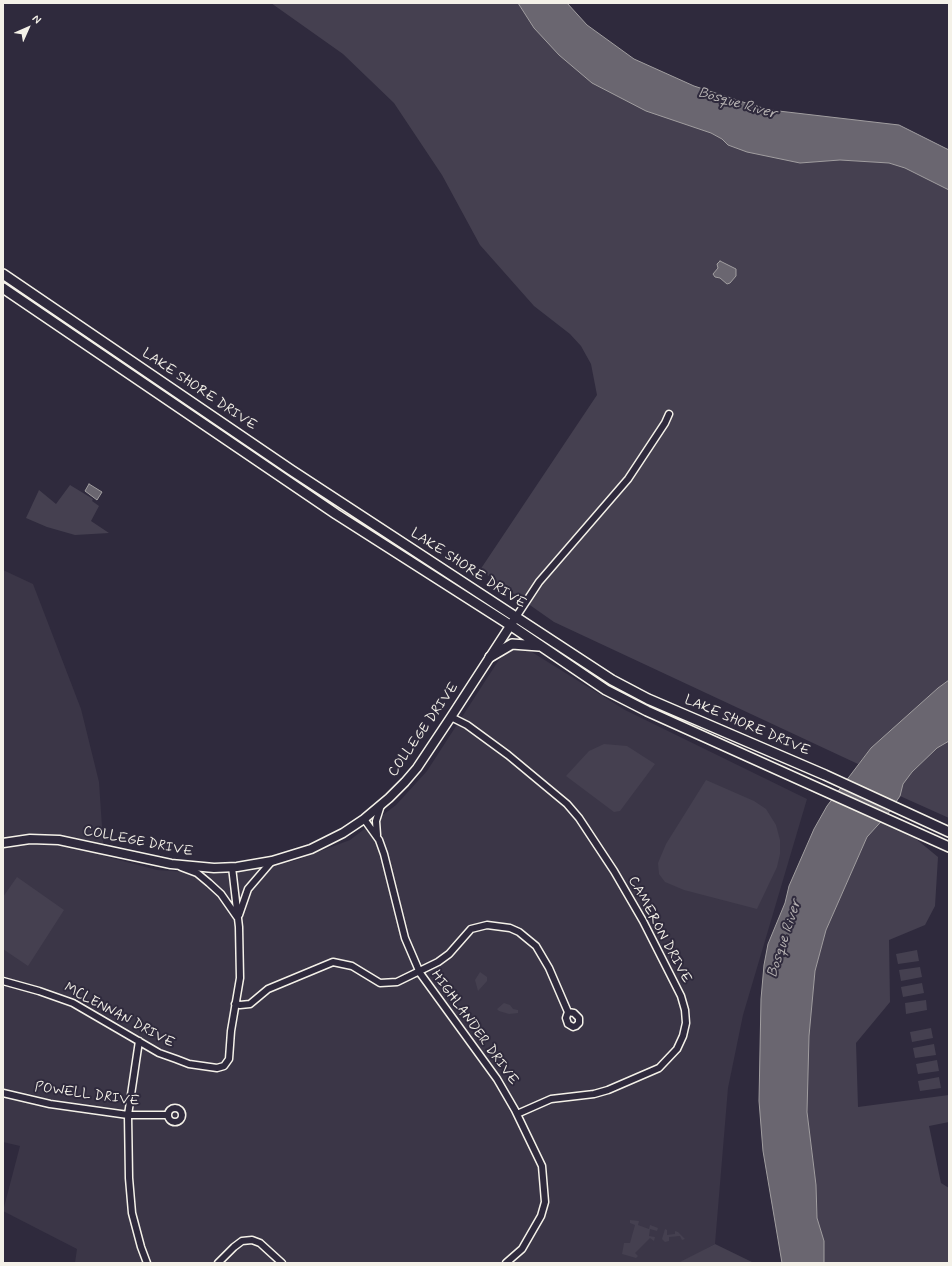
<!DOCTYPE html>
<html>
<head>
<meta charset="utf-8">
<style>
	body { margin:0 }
	#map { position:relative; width:952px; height:1266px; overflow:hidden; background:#2f2a3d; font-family:Mynerve,sans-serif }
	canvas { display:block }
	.frame { position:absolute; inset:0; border:4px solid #f4f1e8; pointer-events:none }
	.north { position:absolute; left:8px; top:8px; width:40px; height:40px; -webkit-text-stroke:3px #2f2a3d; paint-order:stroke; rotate:45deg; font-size:11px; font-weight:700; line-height:16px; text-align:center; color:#f4f1e8 }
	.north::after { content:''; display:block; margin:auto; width:14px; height:18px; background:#f4f1e8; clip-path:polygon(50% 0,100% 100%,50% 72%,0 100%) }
</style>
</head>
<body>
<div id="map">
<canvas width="952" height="1266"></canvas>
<div class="frame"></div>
<div class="north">N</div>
</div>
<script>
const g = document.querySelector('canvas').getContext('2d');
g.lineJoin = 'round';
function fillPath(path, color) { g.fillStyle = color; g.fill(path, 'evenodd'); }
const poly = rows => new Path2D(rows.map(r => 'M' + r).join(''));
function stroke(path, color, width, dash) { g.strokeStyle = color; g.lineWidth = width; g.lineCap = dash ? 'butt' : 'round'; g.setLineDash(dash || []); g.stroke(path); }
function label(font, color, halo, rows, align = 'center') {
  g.font = font + ' Mynerve,sans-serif'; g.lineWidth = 4; g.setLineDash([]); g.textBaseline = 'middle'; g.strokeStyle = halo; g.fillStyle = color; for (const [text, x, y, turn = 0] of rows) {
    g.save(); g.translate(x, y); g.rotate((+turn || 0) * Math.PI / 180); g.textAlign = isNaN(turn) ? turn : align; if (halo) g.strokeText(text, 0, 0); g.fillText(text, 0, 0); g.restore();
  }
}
const built = poly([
	[3,570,33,584,81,709,99,782,104,856,157,870,217,874,294,861,350,840,396,805,427,771,502,655,515,647,527,649,625,710,807,799,743,1015,728,1088,715,1244,680,1263,75,1263,77,1249,3,1211,20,1146,3,1142]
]);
const green = poly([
	[271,3,518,3,534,28,722,139,728,145,800,163,840,160,889,163,905,168,949,190,949,680,938,688,871,748,858,764,554,622,480,570,597,395,591,364,581,346,570,334,534,306,480,245,442,175,394,103,343,54],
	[70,485,93,499,92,501,99,506,91,521,109,533,75,535,47,527,26,518,39,490,56,504],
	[949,741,949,818,900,796,903,784,912,772,937,748],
	[604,744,627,746,655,764,620,811,614,812,566,776,589,751],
	[706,780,754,801,766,809,776,825,780,840,780,854,777,867,757,909,684,890,665,882,659,874,658,863,666,844],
	[887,815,938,857,935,906,925,925,889,940,890,1002,856,1043,858,1107,949,1095,949,1122,929,1126,941,1183,949,1188,949,1263,824,1263,824,1241,817,1218,816,1185,807,1112,809,1036,815,971,826,930,867,837],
	[17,877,64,910,28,966,3,949,3,897],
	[917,950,919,961,898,964,896,954],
	[920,967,922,977,901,981,899,970],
	[480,972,487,977,487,981,478,991,475,980],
	[922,983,924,993,903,997,901,987],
	[926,1000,927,1010,906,1014,905,1003],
	[504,1003,510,1005,513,1009,518,1010,518,1013,509,1014,499,1011,497,1009],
	[931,1028,933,1038,912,1042,910,1032],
	[934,1044,936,1055,915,1058,913,1048],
	[937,1060,939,1071,918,1074,916,1064],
	[939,1077,941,1088,920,1091,918,1081],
	[630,1220,639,1221,638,1225,649,1229,650,1225,658,1228,657,1231,650,1229,649,1236,655,1237,654,1241,650,1238,635,1253,638,1256,636,1258,622,1254,624,1243,630,1243,635,1225,630,1223],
	[665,1229,667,1230,667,1235,675,1234,675,1231,678,1232,685,1239,682,1240,680,1236,669,1237,669,1241,665,1242,662,1239],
	[715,1244,754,1263,678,1263]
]);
const water = poly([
	[518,3,567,3,587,25,634,59,694,86,749,104,770,110,899,125,949,150,949,190,905,168,889,163,840,160,800,163,747,152,728,145,722,139,711,133,646,111,592,83,559,55,534,28,518,3],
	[720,261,736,269,736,276,730,283,727,284,720,278,715,277,713,274,718,268,717,264,720,261],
	[89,484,102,492,97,500,85,491,89,484],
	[949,680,949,741,937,748,912,772,903,784,900,796,887,815,867,837,826,930,815,971,809,1036,807,1112,816,1185,817,1218,824,1241,824,1263,782,1263,763,1151,759,1101,761,999,764,965,768,944,785,903,789,886,814,829,827,806,871,748,938,688,949,680]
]);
const street = poly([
	[516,617,539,582,628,479,665,423,669,414],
	[451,717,467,725,508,755,567,804,579,818,614,871,643,921,681,996,685,1010,686,1023,683,1036,677,1049,659,1068,608,1090,594,1094,551,1099,517,1114],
	[364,819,379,840,384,854,405,938,420,973,497,1079,515,1110,542,1166,545,1202,541,1216,522,1249,506,1263],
	[377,835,376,821,381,805],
	[181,867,197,873,209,883,221,894,237,917],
	[239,915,248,889,272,861],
	[3,981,39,991,73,1003,159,1053,176,1059,189,1064,217,1068,224,1066,229,1059,231,1031,240,978,239,927,232,867],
	[235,1004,240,1005,250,1004,268,989,333,962,352,966,380,983,397,982,438,962,449,954,471,929,487,925,510,928,519,932,536,946,549,968,568,1012,566,1018,568,1024,573,1027,576,1026,579,1023,579,1018,574,1013,568,1012],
	[139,1041,128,1115,129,1178,132,1213,141,1247,147,1263],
	[3,1093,50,1104,128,1115,168,1115],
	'168 1115a7 7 0 1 1 14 0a7 7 0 1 1-14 0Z',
	[218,1263,234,1247,242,1241,252,1240,260,1243,282,1263]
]);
const secondary = poly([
	[3,843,30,839,59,840,171,864,214,868,237,867,272,861,311,849,343,833,364,819,389,798,405,782,417,768,451,717,514,620]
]);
const primary = poly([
	[3,274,291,470,612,680,648,699,825,775,949,832],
	[3,288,336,514,510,625,606,690,647,711,949,847],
	[490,657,512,644,539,646]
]);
const streetNames = [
	["LAKE SHORE DRIVE",199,390,34],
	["LAKE SHORE DRIVE",468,569,33],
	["LAKE SHORE DRIVE",747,726,23],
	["COLLEGE DRIVE",424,730,-55],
	["COLLEGE DRIVE",138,842,11],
	["CAMERON DRIVE",659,930,62],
	["MCLENNAN DRIVE",119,1016,28],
	["HIGHLANDER DRIVE",474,1028,54],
	["POWELL DRIVE",87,1095,8]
];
const waterNames = [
	["Bosque River",737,104,16],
	["Bosque River",785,939,-72]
];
fillPath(built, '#3b3647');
fillPath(green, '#454050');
fillPath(water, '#6a6670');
stroke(water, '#a19ea0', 1);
stroke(street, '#f4f1e8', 9);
stroke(secondary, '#f4f1e8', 11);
stroke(primary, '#f4f1e8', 12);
stroke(street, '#2f2a3d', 6);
stroke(secondary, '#2f2a3d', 8);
stroke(primary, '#2f2a3d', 9);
label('14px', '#f4f1e8', '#2f2a3d', streetNames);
label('italic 15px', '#b6b2b2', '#2f2a3d', waterNames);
</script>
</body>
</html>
